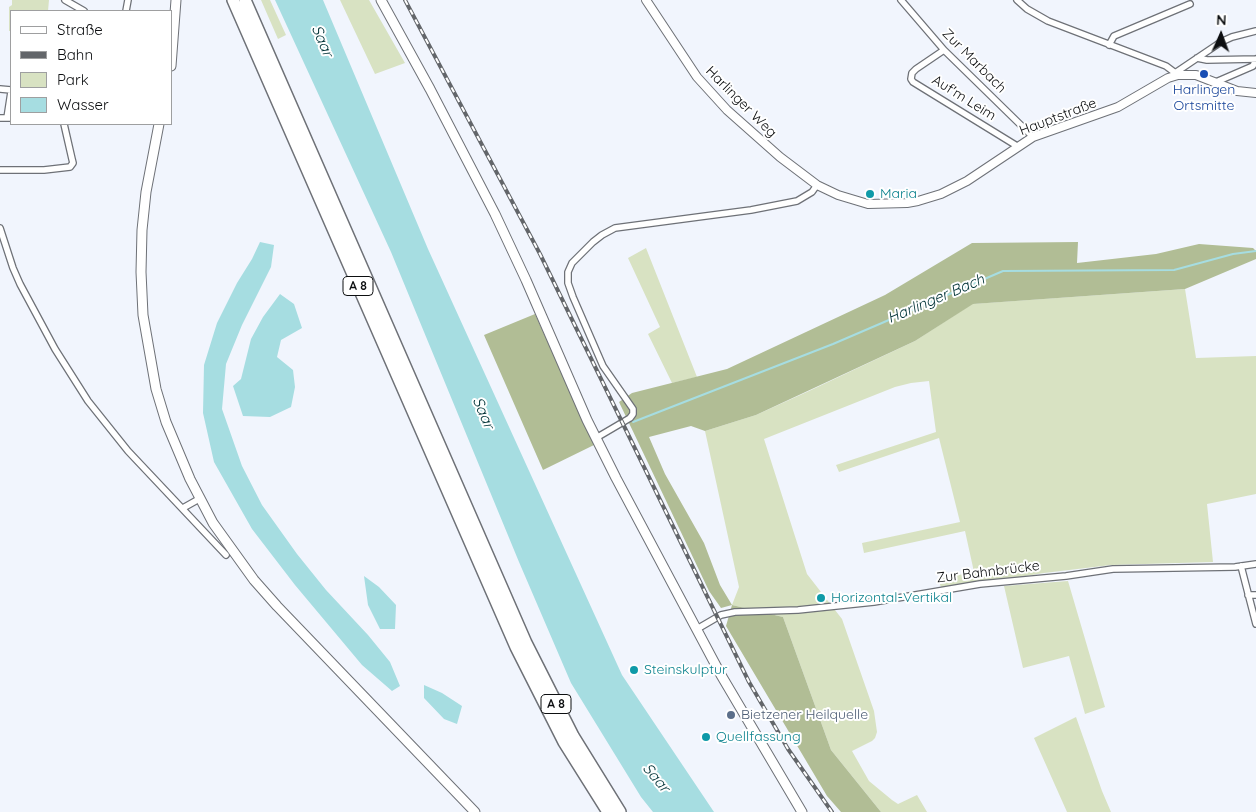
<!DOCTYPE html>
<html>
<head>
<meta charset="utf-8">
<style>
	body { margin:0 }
	#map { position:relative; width:1256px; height:812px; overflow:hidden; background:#f1f5fd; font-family:Quicksand,sans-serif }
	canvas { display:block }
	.legend { position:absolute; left:10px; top:10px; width:162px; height:115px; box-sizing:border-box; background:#fff; border:1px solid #9e9fa0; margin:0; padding:6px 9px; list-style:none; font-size:15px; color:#0d0f11 }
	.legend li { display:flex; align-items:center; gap:10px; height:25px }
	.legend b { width:25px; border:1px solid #9e9fa0 }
	.north { position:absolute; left:1196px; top:10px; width:50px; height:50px; -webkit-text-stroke:4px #fff; paint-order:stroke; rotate:2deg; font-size:14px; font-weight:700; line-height:20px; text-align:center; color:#0d0f11 }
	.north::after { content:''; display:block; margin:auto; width:18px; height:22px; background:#0d0f11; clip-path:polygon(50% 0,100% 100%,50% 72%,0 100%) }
</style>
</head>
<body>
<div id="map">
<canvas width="1256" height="812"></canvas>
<ul class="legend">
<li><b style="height:6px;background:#fff"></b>Straße</li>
<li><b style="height:6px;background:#63666a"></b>Bahn</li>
<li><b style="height:14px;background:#d8e2c2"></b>Park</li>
<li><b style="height:14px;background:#a6dde1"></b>Wasser</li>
</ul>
<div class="north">N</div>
</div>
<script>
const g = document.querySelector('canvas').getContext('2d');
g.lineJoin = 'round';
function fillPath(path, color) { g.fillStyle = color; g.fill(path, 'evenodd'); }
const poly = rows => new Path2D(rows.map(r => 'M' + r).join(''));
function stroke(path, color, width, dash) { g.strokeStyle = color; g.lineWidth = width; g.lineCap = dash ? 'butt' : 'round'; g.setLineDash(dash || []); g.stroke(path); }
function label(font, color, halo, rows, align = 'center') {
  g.font = font + ' Quicksand,sans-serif'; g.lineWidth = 4; g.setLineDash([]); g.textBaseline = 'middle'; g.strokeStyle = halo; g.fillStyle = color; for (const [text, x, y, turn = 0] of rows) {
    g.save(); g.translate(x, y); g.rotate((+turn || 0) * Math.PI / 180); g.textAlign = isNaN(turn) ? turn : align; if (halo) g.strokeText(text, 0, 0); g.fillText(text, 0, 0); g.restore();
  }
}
const green = poly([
	[12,0,49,0,48,11,11,11,11,31,9,31,9,7,12,5],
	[261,0,270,0,286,35,278,39],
	[340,0,369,0,405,63,375,74],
	[646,248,697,377,672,383,648,334,660,327,628,258],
	[1185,289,1196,358,1256,356,1256,494,1207,504,1213,562,1111,565,1044,573,942,590,938,579,974,572,965,531,864,553,862,543,960,522,939,438,839,472,836,465,936,432,929,381,911,383,895,387,764,439,807,574,842,619,874,711,877,732,875,738,872,741,852,751,869,781,892,800,898,804,917,795,927,812,881,812,831,750,783,617,732,605,739,587,705,431,756,415,809,391,915,341,972,304],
	[1068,581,1105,707,1085,714,1069,656,1023,668,1004,586],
	[1076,717,1102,791,1111,812,1067,812,1034,738]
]);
const forest = poly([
	[1078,242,1077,263,1156,254,1199,244,1253,248,1256,251,1256,259,1185,289,973,304,915,341,756,415,705,431,691,426,649,437,665,474,704,543,720,585,732,605,783,617,831,750,881,812,841,812,827,796,726,626,732,605,721,608,709,591,619,402,632,393,727,369,885,295,972,243],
	[535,314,594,445,543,470,484,335]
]);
const water = poly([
	[275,0,323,0,428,249,622,675,714,812,653,812,641,797,571,683,519,562,391,252],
	[260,242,274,245,271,267,242,325,226,364,222,409,242,466,262,505,297,554,326,590,368,635,390,662,400,686,392,691,362,665,295,585,252,529,214,462,203,413,204,365,217,323,237,283,252,259],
	[280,294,294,304,302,328,281,340,277,357,293,370,295,387,291,407,270,417,243,416,233,386,241,379,251,339,263,317],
	[364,576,379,587,396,605,395,629,380,629,368,605],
	[424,685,442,693,462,706,457,724,444,719,424,698]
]);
const stream = poly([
	[633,422,833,344,1003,271,1174,270,1233,254,1256,251]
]);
const minor = poly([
	[65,0,84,11],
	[901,0,944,50,1033,137],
	[1017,0,1027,9,1048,21,1166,66,1178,75],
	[126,11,128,0],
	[1109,45,1114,36,1190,4],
	[944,50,916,69,912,73,911,79,913,82,1017,146],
	[1197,58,1207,60,1256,59],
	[1175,73,1221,42,1232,37,1256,31],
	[1216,82,1253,66,1256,59],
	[0,89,11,90],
	[0,118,11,118],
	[7,118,11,92],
	[0,170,44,170,70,167,73,163,72,159,64,124],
	[0,228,13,268,20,284,55,349,88,401,128,451,226,555],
	[596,438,630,418,633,414,633,409,603,366,573,297,568,283,568,272,572,263,593,242,602,235,615,228,751,210,797,201,812,192,817,185],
	[183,508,199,499],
	[1241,566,1256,624],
	[1248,595,1256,595],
	[697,629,721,615,735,612,798,610,874,602,980,584,1066,576,1113,569,1235,567,1256,564]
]);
const tertiary = poly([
	[646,0,697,77,727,110,780,157,817,185,838,195,868,204,907,203,918,201,941,194,967,181,1033,137,1118,107,1168,78,1178,75,1196,75,1237,91,1256,93]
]);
const secondary = poly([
	[381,0,430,89,495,214,526,280,587,420,616,478,721,675,802,812],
	[171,66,176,0],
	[159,124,146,192,142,230,141,272,143,315,156,389,166,422,190,479,213,523,254,580,277,606,475,812]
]);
const motorway = poly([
	[233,0,516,647,564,742,608,812],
	[245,0,526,643,573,736,620,812]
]);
const rail = poly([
	[405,0,540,254,749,682,788,749,832,812]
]);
const markers = [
	[1204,74,5,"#1a4fb4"],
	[870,194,5,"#0f9aa8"],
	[821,598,5,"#0f9aa8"],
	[634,670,5,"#0f9aa8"],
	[731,715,5,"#5c6f8a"],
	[706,737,5,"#0f9aa8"]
];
const shields = [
	[358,286,30],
	[556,704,30]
];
const shieldNames = [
	["A 8",358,286],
	["A 8",556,704]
];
const streetNames = [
	["Zur Marbach",974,61,45],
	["Auf'm Leim",964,98,32],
	["Harlinger Weg",741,102,45],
	["Hauptstraße",1058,117,-21],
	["Zur Bahnbrücke",988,572,-7]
];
const transitNames = [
	["Harlingen",1204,90],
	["Ortsmitte",1204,106]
];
const cultureNames = [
	["Maria",880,194],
	["Horizontal-Vertikal",831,598],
	["Steinskulptur",644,670],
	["Quellfassung",716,737]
];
const serviceNames = [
	["Bietzener Heilquelle",741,715]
];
const waterNames = [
	["Saar",322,41,67],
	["Harlinger Bach",936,299,-23],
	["Saar",483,413,67],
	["Saar",656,778,50]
];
fillPath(green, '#d8e2c2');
fillPath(forest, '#b1bd95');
fillPath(water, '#a6dde1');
stroke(stream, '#a6dde1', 2);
stroke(minor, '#6e7177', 8);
stroke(tertiary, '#6e7177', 10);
stroke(secondary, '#6e7177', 11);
stroke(motorway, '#6e7177', 14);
stroke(minor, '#fff', 5.5);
stroke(tertiary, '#fff', 8);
stroke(secondary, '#fff', 9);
stroke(motorway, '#fff', 11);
stroke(rail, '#63666a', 4);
stroke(rail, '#fff', 2, [5.5]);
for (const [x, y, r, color] of markers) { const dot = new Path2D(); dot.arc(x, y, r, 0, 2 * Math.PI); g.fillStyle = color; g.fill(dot); stroke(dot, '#fff', 2); }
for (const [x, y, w] of shields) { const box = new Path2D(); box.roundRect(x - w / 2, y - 9.5, w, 19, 4); g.fillStyle = '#fff'; g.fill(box); stroke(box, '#0d0f11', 1); }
label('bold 12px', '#0d0f11', null, shieldNames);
label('14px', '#0d0f11', '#fff', streetNames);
label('14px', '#164399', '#fff', transitNames);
label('14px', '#0d838f', '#fff', cultureNames, 'left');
label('14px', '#4e5e75', '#fff', serviceNames, 'left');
label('italic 15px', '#003337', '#fff', waterNames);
</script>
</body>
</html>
